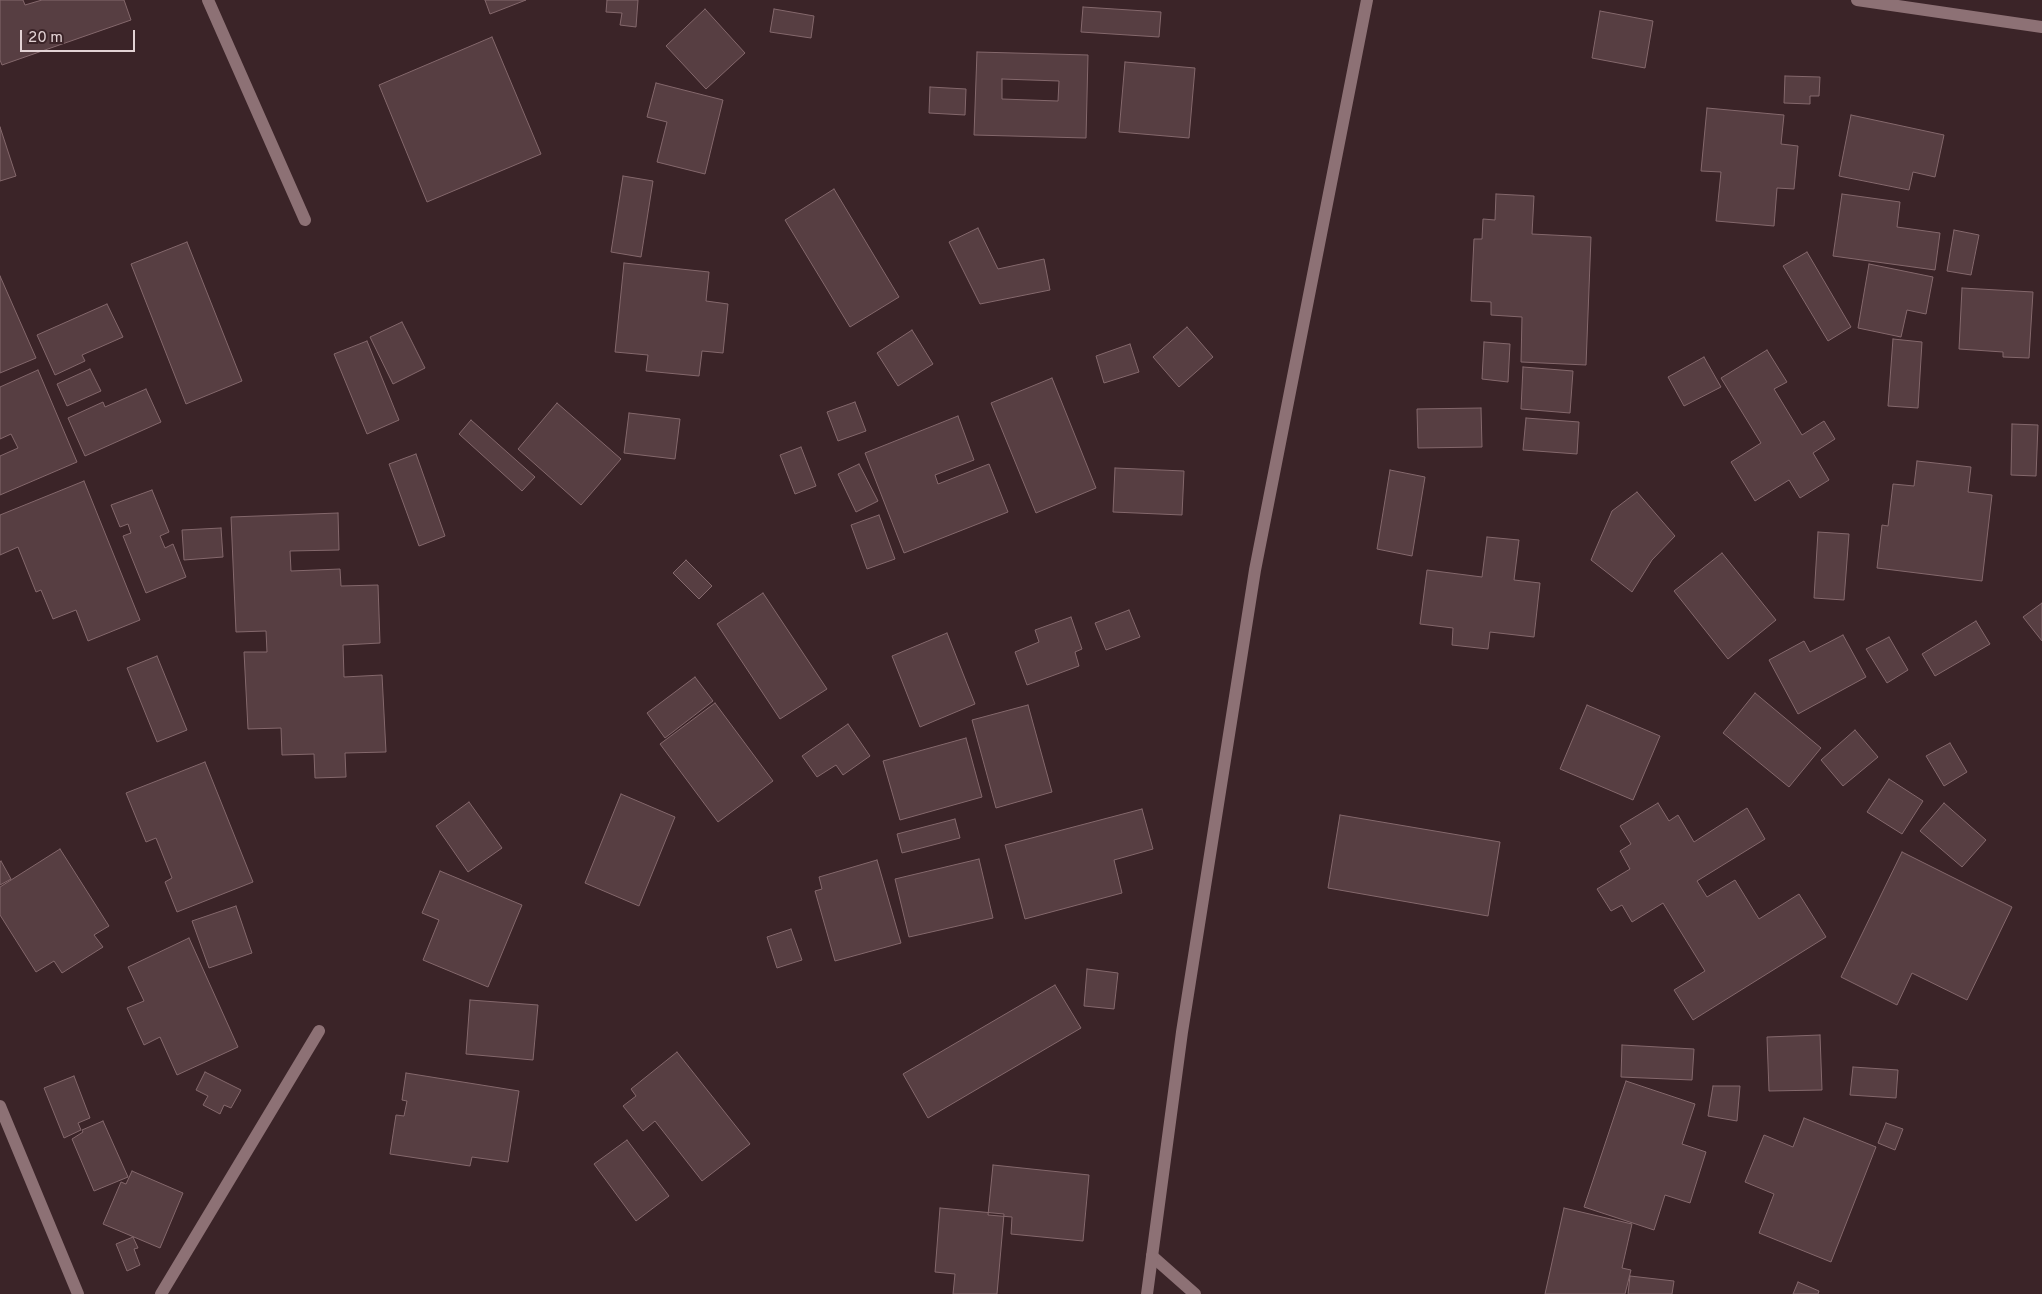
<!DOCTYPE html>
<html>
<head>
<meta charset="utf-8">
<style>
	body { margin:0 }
	#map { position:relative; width:2042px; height:1294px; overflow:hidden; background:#3b2428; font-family:Overpass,sans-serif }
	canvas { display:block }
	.scale { position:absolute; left:20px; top:30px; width:115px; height:22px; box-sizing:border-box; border:2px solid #e3d3d5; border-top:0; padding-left:6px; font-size:15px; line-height:18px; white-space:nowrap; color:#e3d3d5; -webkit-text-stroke:4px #3b2428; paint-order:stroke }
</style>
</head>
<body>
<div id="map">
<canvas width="2042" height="1294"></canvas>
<div class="scale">20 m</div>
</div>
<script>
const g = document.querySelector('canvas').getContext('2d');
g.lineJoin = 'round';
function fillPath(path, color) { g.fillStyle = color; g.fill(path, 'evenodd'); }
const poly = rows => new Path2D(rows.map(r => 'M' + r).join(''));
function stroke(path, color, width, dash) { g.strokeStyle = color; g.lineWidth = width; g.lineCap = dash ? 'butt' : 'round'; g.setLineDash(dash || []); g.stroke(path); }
const building = poly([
	[0,0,23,0,25,5,42,0,124,0,131,20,2,65,0,60,0,0],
	[485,0,526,0,490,14,485,0],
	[607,0,638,0,636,27,620,25,622,13,606,12,607,0],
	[1083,7,1161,12,1159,37,1081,32,1083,7],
	[705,9,745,53,706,89,666,46,705,9],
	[774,9,814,16,811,38,770,32,774,9],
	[1600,11,1653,21,1645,68,1592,58,1600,11],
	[492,37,541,154,427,202,379,85,492,37],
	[977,52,1088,55,1086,138,974,135,977,52],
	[1002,79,1059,81,1058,101,1002,99,1002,79],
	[1125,62,1195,68,1189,138,1119,132,1125,62],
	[1785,76,1820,77,1819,96,1810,96,1810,104,1784,103,1785,76],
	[656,83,723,100,705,174,657,162,667,122,647,117,656,83],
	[930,87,966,89,965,115,929,113,930,87],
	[1707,108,1784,115,1781,144,1798,146,1794,189,1777,188,1774,226,1716,221,1721,172,1701,171,1707,108],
	[1851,115,1944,135,1935,177,1913,172,1909,190,1839,176,1851,115],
	[0,127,16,176,0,181,0,127],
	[623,176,653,181,641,257,611,252,623,176],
	[834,189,899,297,850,327,785,220,834,189],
	[1496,194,1534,196,1532,234,1591,237,1586,365,1521,362,1522,317,1491,315,1491,302,1471,301,1474,239,1482,239,1483,219,1495,220,1496,194],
	[1842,194,1900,202,1897,227,1940,233,1935,270,1833,256,1842,194],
	[978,228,998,269,1044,259,1050,290,980,304,949,242,978,228],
	[1954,230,1979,235,1971,275,1947,271,1954,230],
	[187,242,242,381,186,404,131,264,187,242],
	[1807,252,1851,327,1828,341,1783,266,1807,252],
	[624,263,709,272,706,301,728,304,723,353,702,351,699,376,646,371,648,355,615,352,624,263],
	[1869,264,1933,277,1926,314,1907,310,1901,337,1858,328,1869,264],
	[0,276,36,358,0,373,0,276],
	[1962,288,2033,292,2029,358,2003,357,2003,352,1959,349,1962,288],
	[107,304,123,337,82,355,85,361,55,375,37,335,107,304],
	[402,322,425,368,393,384,370,337,402,322],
	[1187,327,1213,357,1179,387,1153,357,1187,327],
	[912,330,933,364,898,386,877,353,912,330],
	[1893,339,1922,342,1918,408,1888,406,1893,339],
	[367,341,399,420,367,434,334,354,367,341],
	[1484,342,1510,344,1508,382,1482,379,1484,342],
	[1130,344,1139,372,1104,383,1096,356,1130,344],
	[1767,350,1787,382,1774,389,1802,435,1824,421,1835,439,1813,453,1829,480,1800,498,1789,480,1755,501,1731,462,1761,443,1721,378,1767,350],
	[1704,357,1721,387,1684,406,1668,377,1704,357],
	[1523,367,1573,371,1570,413,1521,409,1523,367],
	[90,369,101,391,67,406,57,384,90,369],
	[38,370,77,462,0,495,0,456,18,448,11,434,0,439,0,387,38,370],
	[1052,378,1096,488,1036,513,991,403,1052,378],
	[146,389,161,422,85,456,68,418,103,402,105,407,146,389],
	[855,402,866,431,838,441,827,412,855,402],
	[557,403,621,459,581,505,518,449,557,403],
	[1481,408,1482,447,1418,448,1417,409,1481,408],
	[629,413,680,419,675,459,624,453,629,413],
	[958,416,974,460,935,475,938,484,989,464,1008,512,904,553,865,453,958,416],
	[1526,418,1579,422,1577,454,1523,450,1526,418],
	[471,420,535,477,522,491,459,434,471,420],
	[2012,424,2038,425,2036,476,2011,475,2012,424],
	[801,447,816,486,795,494,780,455,801,447],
	[416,454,445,536,419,546,389,464,416,454],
	[1917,461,1971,467,1968,492,1992,495,1982,581,1877,568,1882,525,1888,526,1893,484,1914,486,1917,461],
	[859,464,878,501,856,512,838,474,859,464],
	[1115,468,1184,471,1182,515,1113,512,1115,468],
	[1390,470,1425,477,1412,556,1377,549,1390,470],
	[84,481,140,620,88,641,76,610,53,619,41,590,36,592,18,547,0,555,0,515,84,481],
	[152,490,169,532,160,536,165,548,173,544,186,577,146,593,123,536,131,533,128,524,120,527,111,505,152,490],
	[1637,492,1675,536,1652,560,1632,592,1591,560,1612,511,1637,492],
	[338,513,339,550,290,551,291,571,340,569,341,586,378,585,380,643,343,645,344,677,382,675,386,752,345,753,346,777,315,778,314,754,282,755,281,728,248,729,244,652,267,652,266,631,236,632,231,517,338,513],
	[879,515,895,559,867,569,851,525,879,515],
	[221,528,223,557,184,560,182,530,221,528],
	[1818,532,1849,534,1844,600,1814,598,1818,532],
	[1487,537,1519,540,1514,580,1540,583,1534,637,1490,632,1488,649,1452,645,1453,628,1420,624,1427,570,1482,577,1487,537],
	[1722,553,1776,620,1728,659,1674,591,1722,553],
	[686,560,712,586,699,599,673,573,686,560],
	[763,593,827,689,780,719,717,624,763,593],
	[2042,603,2042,641,2023,617,2042,603],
	[1129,610,1140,637,1106,650,1095,623,1129,610],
	[1071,617,1082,649,1075,652,1079,666,1027,685,1015,652,1039,642,1035,630,1071,617],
	[1976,621,1990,644,1935,676,1922,654,1976,621],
	[947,633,975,704,920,727,892,656,947,633],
	[1843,635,1866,677,1798,714,1769,660,1804,641,1810,652,1843,635],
	[1889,637,1908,670,1887,683,1866,649,1889,637],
	[157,656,187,730,157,742,127,668,157,656],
	[695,677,713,701,665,738,647,713,695,677],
	[1755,693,1821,748,1789,787,1723,733,1755,693],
	[715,703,773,781,718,822,660,744,715,703],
	[1028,705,1052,792,996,808,972,720,1028,705],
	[1587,705,1660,736,1633,800,1560,769,1587,705],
	[848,724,870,756,843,775,836,765,817,777,802,756,848,724],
	[1855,730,1878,757,1843,786,1821,760,1855,730],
	[966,738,982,797,900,820,883,761,966,738],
	[1950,743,1967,772,1944,786,1926,756,1950,743],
	[205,762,253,882,177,912,165,882,172,878,156,838,146,842,126,793,205,762],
	[1889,779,1923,801,1902,834,1867,812,1889,779],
	[621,794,675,817,639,906,585,883,621,794],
	[469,802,502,848,468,872,436,826,469,802],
	[1658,803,1669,821,1678,815,1694,842,1747,808,1765,839,1697,881,1707,897,1735,880,1759,919,1799,894,1826,937,1693,1020,1674,990,1705,971,1663,903,1632,922,1622,905,1611,911,1597,889,1630,869,1620,851,1631,844,1620,826,1658,803],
	[1944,803,1986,840,1962,867,1920,831,1944,803],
	[1142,809,1153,849,1114,860,1122,893,1025,919,1005,845,1142,809],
	[1340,815,1500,842,1488,916,1328,888,1340,815],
	[955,819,960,838,902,853,897,834,955,819],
	[60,849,109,926,94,935,103,947,62,973,54,961,36,972,0,915,0,887,60,849],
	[1902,852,2012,907,1967,1000,1912,973,1897,1005,1841,977,1902,852],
	[979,859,993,918,909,937,895,879,979,859],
	[877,860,901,943,835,961,815,891,822,889,819,877,877,860],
	[1,861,11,879,0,885,0,862,1,861],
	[440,871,522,905,488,987,423,960,439,920,422,913,440,871],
	[236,906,252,953,209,968,192,921,236,906],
	[791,929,802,960,777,968,767,937,791,929],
	[189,938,238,1047,177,1075,160,1037,144,1045,127,1008,144,1001,128,967,189,938],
	[1087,969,1118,973,1114,1009,1084,1006,1087,969],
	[1055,985,1081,1028,928,1118,903,1074,1055,985],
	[470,1000,538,1005,533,1060,466,1054,470,1000],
	[1820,1035,1822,1090,1769,1091,1767,1037,1820,1035],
	[1622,1045,1694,1049,1692,1080,1621,1077,1622,1045],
	[677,1052,750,1144,702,1181,655,1121,643,1131,623,1106,636,1096,631,1089,677,1052],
	[1853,1067,1898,1070,1896,1098,1850,1095,1853,1067],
	[205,1072,241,1090,231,1108,224,1105,220,1114,203,1105,208,1096,196,1090,205,1072],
	[406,1073,519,1091,508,1162,472,1157,470,1166,390,1154,396,1115,404,1116,407,1101,402,1100,406,1073],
	[74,1076,90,1118,78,1123,81,1130,64,1138,44,1088,74,1076],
	[1626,1081,1695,1104,1682,1144,1706,1152,1690,1203,1665,1195,1654,1230,1584,1207,1626,1081],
	[1713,1086,1740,1086,1737,1121,1708,1116,1713,1086],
	[1804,1118,1876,1147,1831,1262,1759,1233,1774,1194,1745,1182,1764,1135,1793,1147,1804,1118],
	[103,1121,128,1177,94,1191,72,1139,83,1132,82,1130,103,1121],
	[1886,1123,1903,1129,1895,1150,1878,1143,1886,1123],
	[627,1140,669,1196,636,1221,594,1164,627,1140],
	[993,1165,1089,1175,1083,1241,1011,1234,1012,1217,988,1215,993,1165],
	[132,1171,183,1193,160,1248,103,1224,121,1182,126,1184,132,1171],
	[940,1208,1004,1214,997,1294,953,1294,955,1274,935,1272,940,1208],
	[1564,1208,1632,1224,1622,1268,1631,1270,1625,1294,1545,1294,1564,1208],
	[133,1237,138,1248,134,1249,140,1265,127,1271,116,1244,133,1237],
	[1630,1276,1674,1281,1672,1294,1628,1294,1630,1276],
	[1798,1282,1819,1291,1818,1294,1793,1294,1798,1282]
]);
const street = poly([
	[208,0,305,220],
	[1857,0,2042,27],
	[0,1106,78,1294],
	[1152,1256,1195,1294],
	[161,1294,319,1031]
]);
const secondary = poly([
	[1147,1294,1182,1032,1255,570,1367,0]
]);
fillPath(building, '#573e42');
stroke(building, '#84686c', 1);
stroke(street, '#8d7175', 12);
stroke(secondary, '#8d7175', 12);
</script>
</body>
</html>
